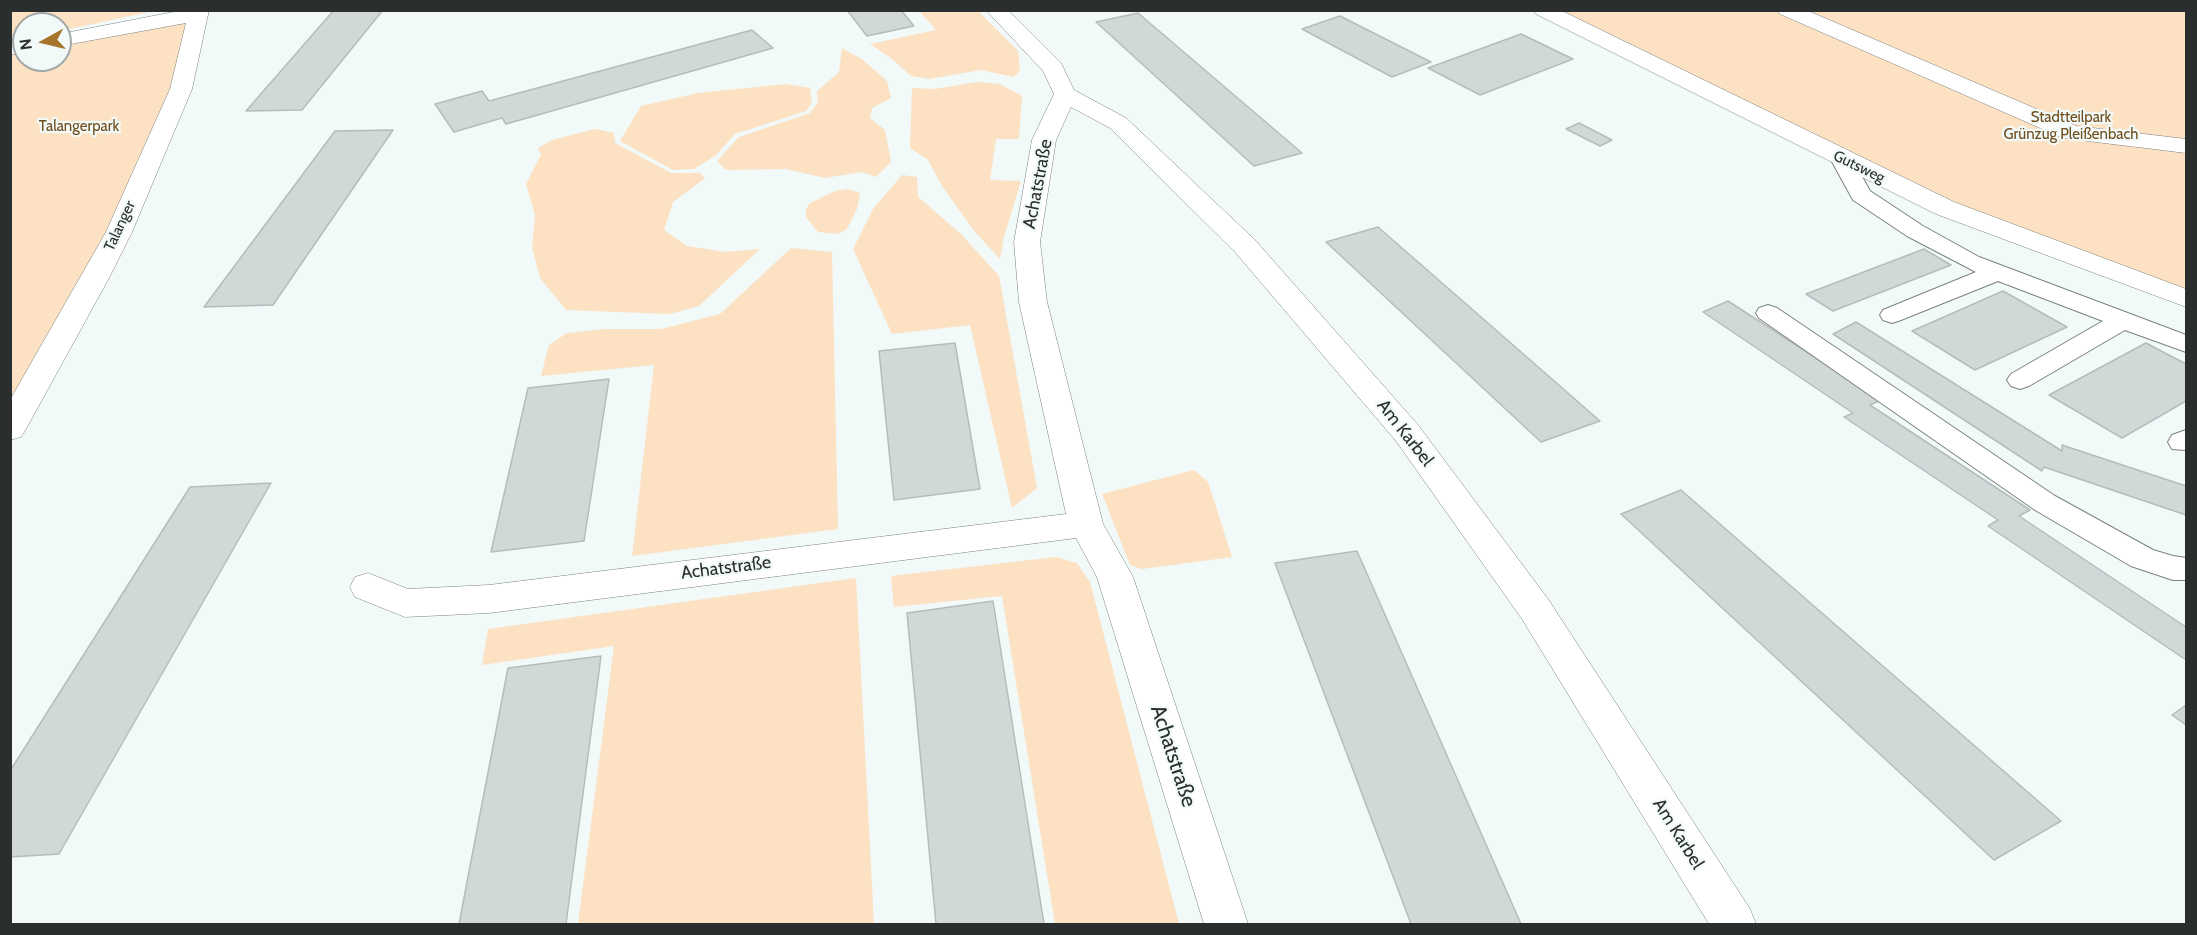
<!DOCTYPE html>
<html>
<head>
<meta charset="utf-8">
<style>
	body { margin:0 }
	#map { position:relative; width:2197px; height:935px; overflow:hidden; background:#f1f9f9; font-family:Cabin,sans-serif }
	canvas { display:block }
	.frame { position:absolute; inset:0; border:12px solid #2b2e2e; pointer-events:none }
	.north { position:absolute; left:12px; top:12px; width:60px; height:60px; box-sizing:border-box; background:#f1f9f9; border:2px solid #a2a8a8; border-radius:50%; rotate:262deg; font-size:16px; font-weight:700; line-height:24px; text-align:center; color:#2b2e2e }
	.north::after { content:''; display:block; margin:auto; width:21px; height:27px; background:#a7742c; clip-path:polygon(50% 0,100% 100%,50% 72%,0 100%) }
</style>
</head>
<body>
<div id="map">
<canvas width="2197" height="935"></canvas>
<div class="frame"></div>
<div class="north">N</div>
</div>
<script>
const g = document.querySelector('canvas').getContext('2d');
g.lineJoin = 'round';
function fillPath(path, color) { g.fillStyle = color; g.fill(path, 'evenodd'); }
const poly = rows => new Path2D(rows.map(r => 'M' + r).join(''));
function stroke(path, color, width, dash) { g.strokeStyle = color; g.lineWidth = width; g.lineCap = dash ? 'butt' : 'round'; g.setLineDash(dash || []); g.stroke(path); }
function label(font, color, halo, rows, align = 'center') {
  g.font = font + ' Cabin,sans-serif'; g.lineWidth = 4.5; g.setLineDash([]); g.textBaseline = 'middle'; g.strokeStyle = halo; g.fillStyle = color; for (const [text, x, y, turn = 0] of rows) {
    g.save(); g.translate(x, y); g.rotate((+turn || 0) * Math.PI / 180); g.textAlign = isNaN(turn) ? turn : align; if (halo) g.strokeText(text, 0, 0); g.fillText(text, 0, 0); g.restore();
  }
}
const green = poly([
	[11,10,154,10,154,11,60,31,60,24,24,24,24,39,11,42],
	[919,11,978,11,1018,51,1020,70,1014,77,981,70,929,79,911,76,892,59,870,44,936,30],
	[1552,11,2186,11,2186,291,1979,216],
	[192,18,172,91,88,275,11,408,11,53,24,51,24,60,60,60,60,44],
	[842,48,863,60,887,81,891,98,872,108,870,118,885,130,891,162,876,177,862,172,825,178,786,169,726,170,717,161,739,137,810,113,818,102,817,91,839,72],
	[977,82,1000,84,1022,96,1019,139,996,139,990,180,1021,181,1004,237,1000,259,975,232,942,186,928,160,910,148,912,88,935,89],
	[786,84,810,88,812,103,806,111,735,134,715,156,694,169,673,170,620,141,641,106,698,93],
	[595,129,614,133,615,143,671,173,700,173,705,178,673,202,664,230,687,246,725,252,760,249,699,306,669,314,566,310,540,278,532,247,535,215,526,184,541,155,538,148,552,140],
	[902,175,917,177,918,197,961,234,999,276,1037,488,1012,508,970,325,892,334,853,249,873,209],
	[848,189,860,193,857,209,849,225,846,230,837,234,818,232,806,217,806,209,810,203,835,191],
	[791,248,832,252,838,529,632,556,654,365,541,376,549,345,567,333,605,329,661,329,720,314],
	[1194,470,1208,482,1232,557,1142,569,1130,565,1102,494],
	[1056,557,1077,563,1090,582,1179,924,1055,924,1002,596,894,607,891,576],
	[856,578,874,924,578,924,614,646,482,665,488,629]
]);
const building = poly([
	[334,10,383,10,302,110,246,111,334,10],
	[847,10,901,10,914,26,867,36,847,10],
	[1138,13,1302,153,1254,166,1096,22,1138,13],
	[1340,16,1431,62,1392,77,1302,29,1340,16],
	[752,30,773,48,506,124,502,118,454,132,435,104,482,91,489,101,752,30],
	[1521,34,1573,59,1480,95,1428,68,1521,34],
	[1579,123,1612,140,1600,146,1566,129,1579,123],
	[393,130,273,305,204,307,335,131,393,130],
	[1378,227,1600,421,1541,442,1326,242,1378,227],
	[1924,249,1951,265,1833,311,1806,294,1924,249],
	[2003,291,2067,327,1975,370,1912,331,2003,291],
	[1728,301,1881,400,1870,405,2030,510,2019,516,2186,627,2186,660,1988,526,1998,520,1844,417,1853,413,1703,312,1728,301],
	[1856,322,2062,451,2062,445,2186,486,2186,515,2044,467,2042,471,1833,334,1856,322],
	[955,343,980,489,894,500,879,351,955,343],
	[2146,343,2186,364,2186,401,2122,438,2049,395,2146,343],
	[609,379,584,541,491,552,528,388,609,379],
	[271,483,59,854,10,857,10,771,190,487,271,483],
	[1681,490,1815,607,2061,821,1994,860,1621,514,1681,490],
	[1357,551,1521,924,1411,924,1275,563,1357,551],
	[993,601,1044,924,936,924,907,613,993,601],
	[601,656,566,924,459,924,508,668,601,656],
	[2186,705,2186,725,2172,715,2186,705]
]);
const service = poly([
	[1841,152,1849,153,1870,191,1923,226,1979,257,2186,335,2186,352,2125,330,2029,386,2020,389,2011,386,2007,380,2011,374,2103,321,1998,281,1901,320,1892,323,1883,320,1880,315,1883,310,1976,272,1907,236,1853,200,1830,158,1833,153,1841,152],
	[1768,305,1777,308,2055,496,2153,550,2173,556,2186,558,2186,580,2173,580,2131,566,2035,510,1759,318,1756,313,1759,308,1768,305],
	[2186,430,2186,450,2172,449,2168,442,2172,435,2186,430]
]);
const minor = poly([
	[184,10,209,10,192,89,132,232,109,278,26,429,21,437,10,440,10,400,106,232,170,89,186,23,60,46,60,34,184,10],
	[986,10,1008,10,1061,63,1074,90,1126,118,1255,240,1418,425,1548,599,1750,909,1756,924,1709,924,1522,619,1396,441,1235,252,1110,128,1071,107,1056,140,1040,242,1047,302,1103,524,1133,577,1248,924,1204,924,1097,577,1076,538,489,613,405,617,355,597,350,587,355,577,368,573,408,589,489,585,1066,514,1019,302,1014,242,1032,140,1054,94,1043,71,986,10],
	[1533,10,1560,10,1954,202,2186,289,2186,307,1936,214,1536,14,1533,10],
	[1777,10,1806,10,2076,126,2186,139,2186,153,2063,138,1780,14,1777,10],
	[24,40,24,52,10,55,10,42,24,40]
]);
const farParknames = [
	["Stadtteilpark",2071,118],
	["Grünzug Pleißenbach",2071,135],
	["Talangerpark",79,127]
];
const farStreetnames = [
	["Gutsweg",1859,167,26],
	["Talanger",120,226,-65]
];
const streetNames = [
	["Achatstraße",1038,184,-79],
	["Am Karbel",1405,433,52],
	["Achatstraße",726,568,-7],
	["Am Karbel",1678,834,58]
];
const nearStreetnames = [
	["Achatstraße",1173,756,72]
];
fillPath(green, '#fce1c2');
fillPath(building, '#d0d8d8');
stroke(building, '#b5bcbc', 1.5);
stroke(service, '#7b8281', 2);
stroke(minor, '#7b8281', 1);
fillPath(service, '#fff');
fillPath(minor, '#fff');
label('15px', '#6f4c1a', '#f1f9f9', farParknames);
label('15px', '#2b2e2e', '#f1f9f9', farStreetnames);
label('18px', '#2b2e2e', '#f1f9f9', streetNames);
label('21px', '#2b2e2e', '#f1f9f9', nearStreetnames);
</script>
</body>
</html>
